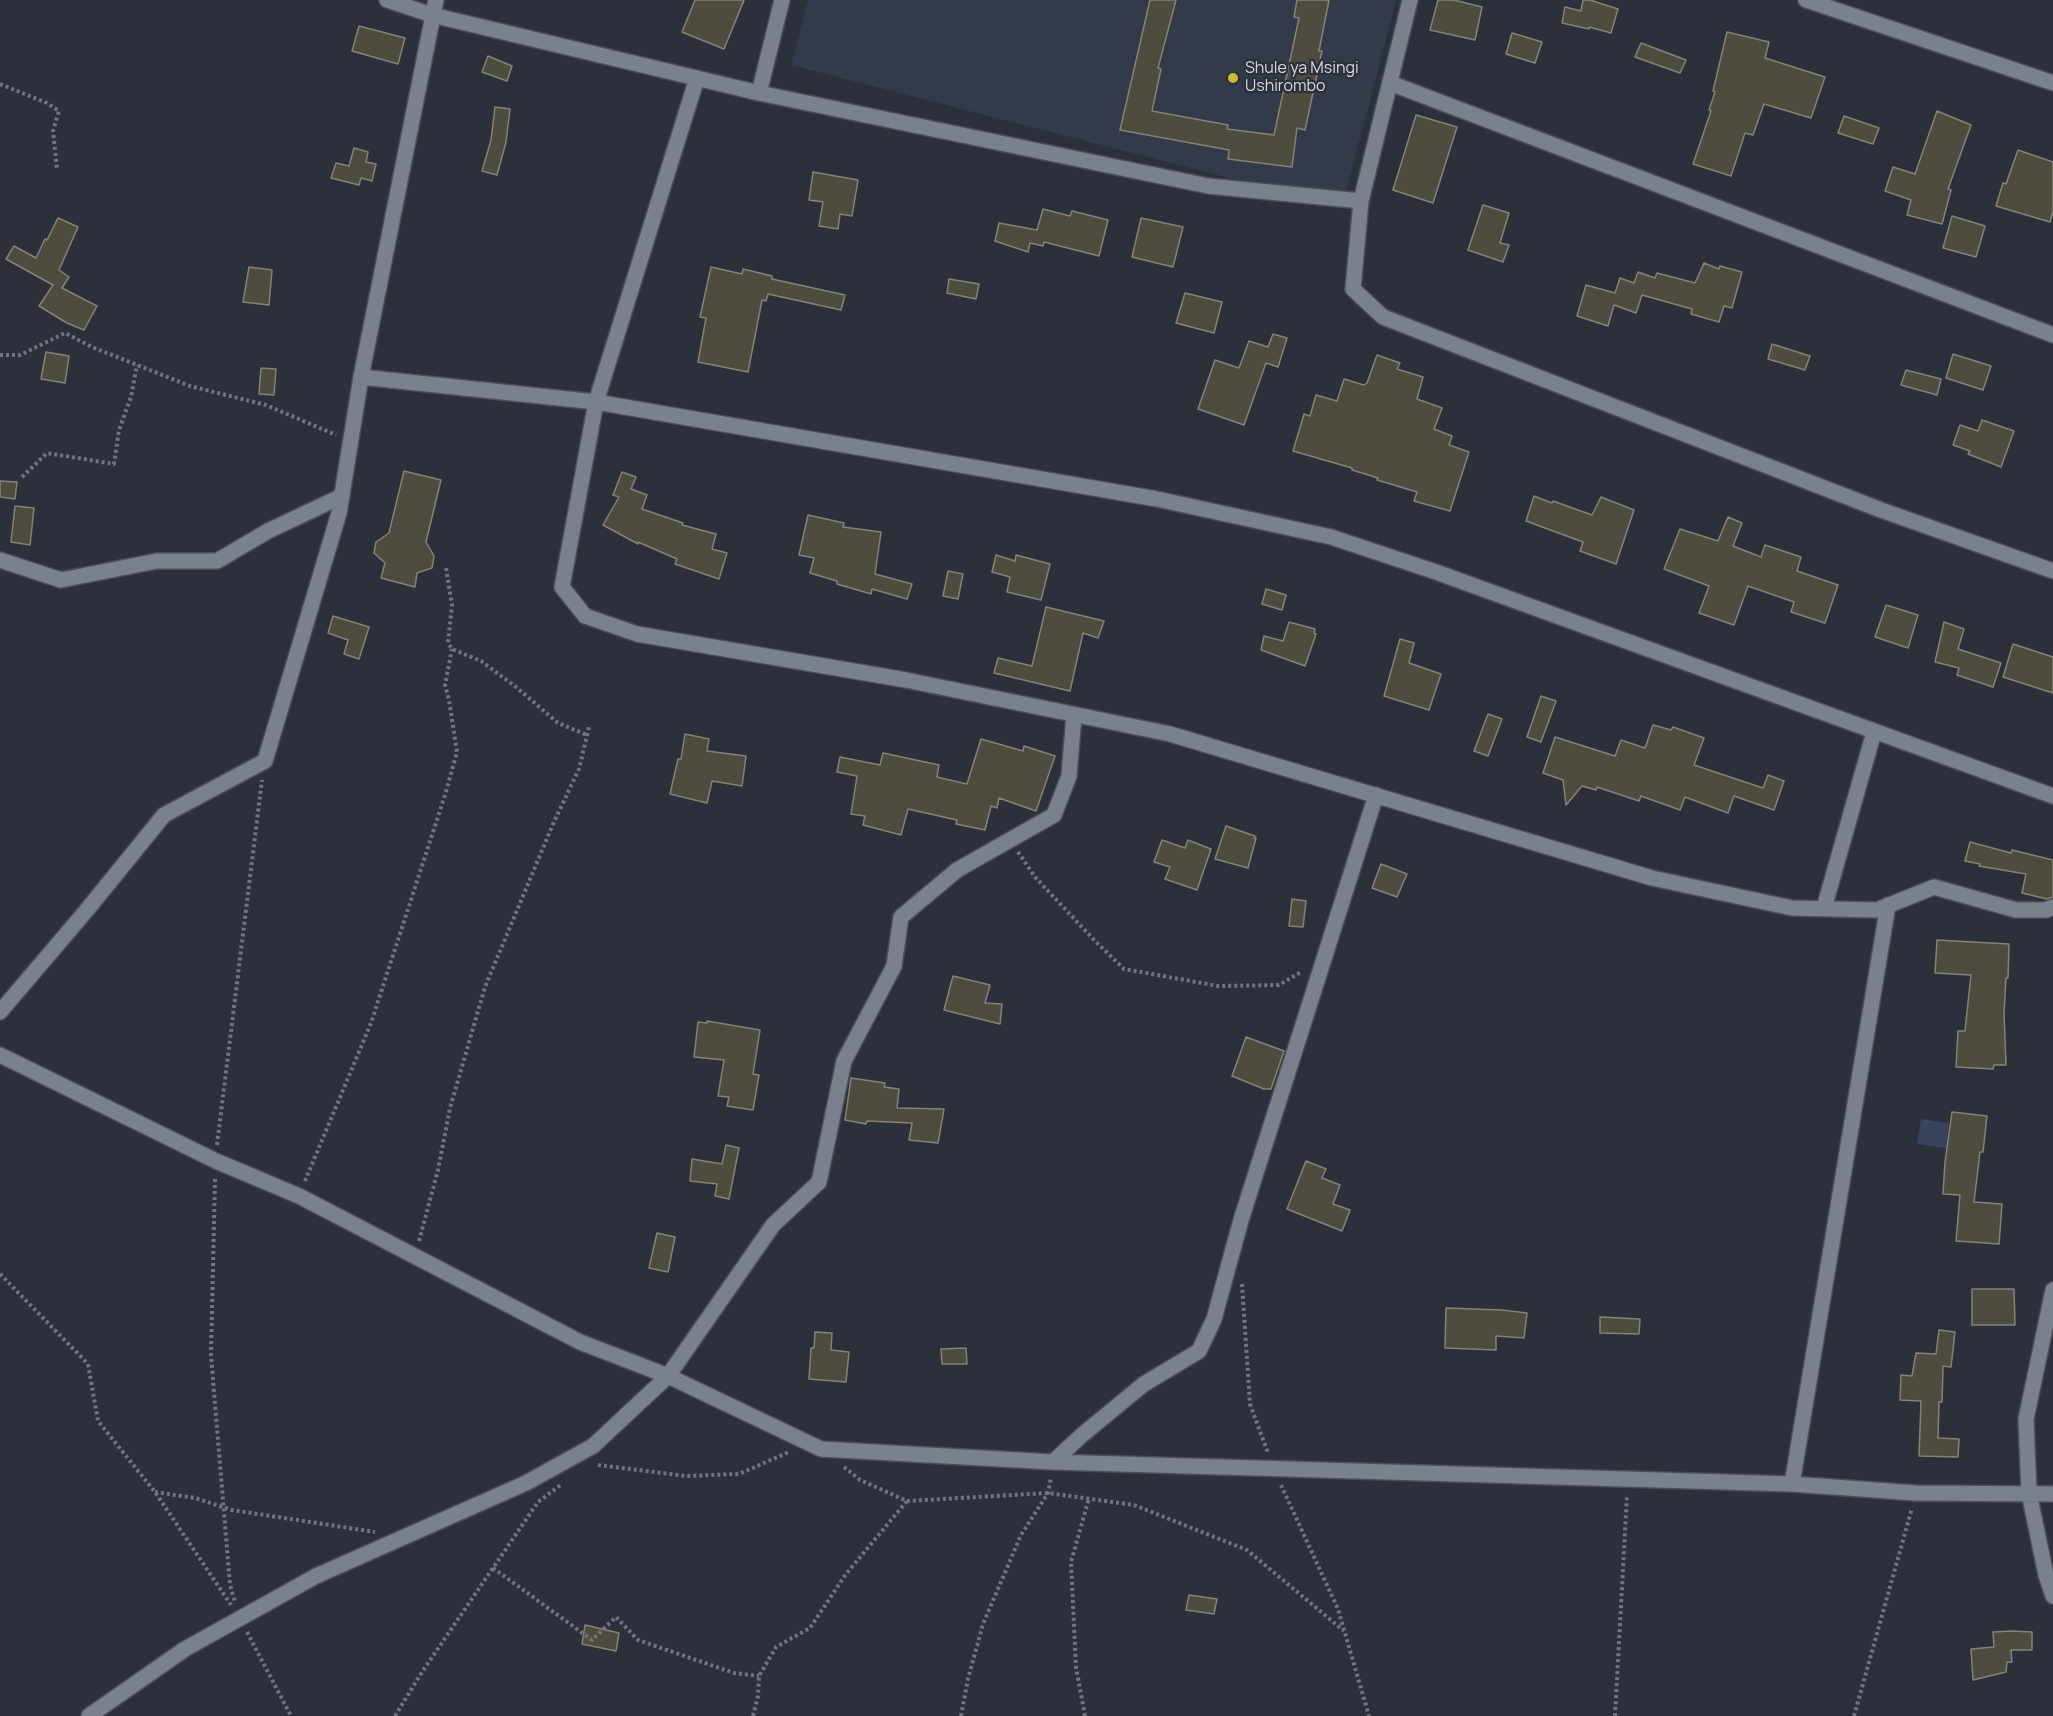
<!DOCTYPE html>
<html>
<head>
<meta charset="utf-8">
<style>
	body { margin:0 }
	canvas { display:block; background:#2c303b }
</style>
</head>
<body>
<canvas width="2053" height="1716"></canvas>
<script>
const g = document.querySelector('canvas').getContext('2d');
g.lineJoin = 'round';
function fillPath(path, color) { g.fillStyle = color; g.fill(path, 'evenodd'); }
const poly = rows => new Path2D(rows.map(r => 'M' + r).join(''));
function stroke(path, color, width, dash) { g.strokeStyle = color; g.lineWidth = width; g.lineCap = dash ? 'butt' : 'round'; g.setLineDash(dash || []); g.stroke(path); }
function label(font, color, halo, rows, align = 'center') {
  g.font = font + ' Manrope,sans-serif'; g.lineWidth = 4.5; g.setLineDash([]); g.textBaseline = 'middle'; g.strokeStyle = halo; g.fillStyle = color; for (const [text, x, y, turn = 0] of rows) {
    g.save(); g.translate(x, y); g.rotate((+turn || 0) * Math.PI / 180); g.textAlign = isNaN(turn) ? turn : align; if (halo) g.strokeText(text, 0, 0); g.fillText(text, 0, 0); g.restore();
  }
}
const built = poly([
	[808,0,1396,0,1342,207,791,65]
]);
const green = poly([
	[1921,1119,1949,1123,1946,1148,1917,1144]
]);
const building = poly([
	[695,0,744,0,724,49,682,32,695,0],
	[1150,0,1176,0,1158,68,1161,69,1152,111,1228,125,1227,129,1274,135,1299,18,1294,17,1297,0,1329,0,1319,51,1322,51,1305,130,1297,128,1292,167,1228,159,1229,150,1120,130,1150,0],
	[1438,0,1454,0,1482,7,1475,40,1430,30,1438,0],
	[1583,0,1590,0,1618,9,1611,33,1589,27,1589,29,1562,23,1565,7,1581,11,1583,0],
	[359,26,405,38,398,64,352,51,359,26],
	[1727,32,1769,42,1765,58,1825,77,1811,118,1764,104,1753,135,1745,133,1731,176,1693,164,1711,111,1709,110,1715,92,1713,91,1727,32],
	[1512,33,1542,42,1535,63,1506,54,1512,33],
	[1641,43,1686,60,1680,73,1635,57,1641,43],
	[488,56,512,66,507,81,482,72,488,56],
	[495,107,510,109,506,142,497,175,482,171,491,140,495,107],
	[1937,111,1971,125,1948,189,1951,190,1942,224,1907,215,1911,200,1885,191,1893,167,1915,174,1937,111],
	[1416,115,1457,127,1433,203,1393,190,1416,115],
	[1844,116,1879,128,1873,144,1838,133,1844,116],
	[354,148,368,152,366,162,376,164,372,181,361,178,359,185,331,178,336,163,349,166,354,148],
	[2018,150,2053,162,2053,211,2050,222,1996,206,2003,183,2006,184,2018,150],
	[813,172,858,180,852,216,840,214,838,229,819,226,823,202,809,200,813,172],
	[1483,205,1509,213,1500,243,1509,245,1503,262,1468,250,1483,205],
	[1043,209,1070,216,1072,211,1108,220,1099,256,1044,242,1043,246,1030,243,1028,252,995,241,999,223,1037,230,1043,209],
	[1952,216,1985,226,1976,257,1943,248,1952,216],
	[58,218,78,227,59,270,69,277,62,288,97,306,84,330,67,323,39,306,53,285,6,259,14,246,36,258,45,239,47,240,58,218],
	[1141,218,1183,227,1173,267,1132,257,1141,218],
	[1704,263,1719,269,1720,266,1742,272,1732,308,1724,306,1719,322,1691,314,1692,309,1642,295,1636,313,1614,305,1608,326,1577,316,1586,285,1615,293,1620,278,1634,283,1638,272,1655,278,1657,273,1695,283,1704,263],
	[249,267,272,270,269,305,243,302,249,267],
	[711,267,742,274,743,269,772,276,772,279,845,295,841,310,768,294,766,301,762,300,748,372,698,362,706,318,700,317,711,267],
	[949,279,979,284,976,299,947,293,949,279],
	[1185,293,1222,302,1214,333,1176,323,1185,293],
	[1273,334,1287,338,1278,367,1266,363,1244,425,1198,409,1215,360,1239,368,1249,341,1268,347,1273,334],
	[1772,344,1810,356,1805,370,1768,359,1772,344],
	[46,352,69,356,65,383,41,379,46,352],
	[1953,354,1991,366,1983,390,1946,378,1953,354],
	[1377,355,1400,363,1397,369,1423,377,1417,399,1442,408,1434,429,1452,436,1449,445,1469,452,1450,511,1414,501,1417,492,1377,480,1378,478,1352,470,1352,468,1293,451,1304,414,1310,416,1316,395,1337,401,1344,379,1364,385,1367,383,1377,355],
	[261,368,276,369,274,395,259,394,261,368],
	[1906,370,1941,379,1937,395,1901,385,1906,370],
	[1982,420,2014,431,2001,467,1968,454,1970,451,1953,445,1960,425,1978,431,1982,420],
	[404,471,441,480,426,542,434,556,432,568,417,573,415,587,381,578,385,563,374,553,376,542,389,533,404,471],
	[622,472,636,477,631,489,647,495,642,509,683,523,682,525,716,534,712,549,727,553,719,579,675,564,677,559,638,542,638,544,603,525,619,497,613,495,622,472],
	[0,481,17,482,15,499,0,497,0,481],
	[1534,496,1552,503,1553,501,1592,515,1601,497,1634,510,1616,564,1580,551,1583,542,1526,521,1534,496],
	[15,506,34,508,30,545,11,542,15,506],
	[808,515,844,523,843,527,881,532,875,574,912,584,907,599,872,589,871,594,837,584,837,581,810,573,814,558,799,555,808,515],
	[1728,517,1742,523,1733,546,1761,557,1765,545,1801,557,1797,571,1838,585,1825,623,1791,612,1794,602,1748,586,1734,625,1699,613,1709,586,1664,569,1680,529,1718,541,1728,517],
	[996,555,1015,561,1016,555,1050,564,1041,600,1007,592,1010,577,992,572,996,555],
	[948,571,963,574,958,599,943,596,948,571],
	[1266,589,1286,595,1282,610,1262,604,1266,589],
	[1886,605,1918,615,1908,648,1875,637,1886,605],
	[1046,607,1104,621,1098,638,1083,633,1070,691,994,673,998,658,1032,666,1046,607],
	[333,616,369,627,359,659,344,654,348,640,328,633,333,616],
	[1289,622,1315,629,1314,633,1316,634,1305,666,1261,650,1264,636,1283,641,1289,622],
	[1944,622,1964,629,1958,649,2001,663,1993,687,1957,675,1959,668,1935,662,1944,622],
	[1400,639,1414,643,1409,663,1441,674,1429,710,1384,696,1400,639],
	[2013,644,2053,657,2053,693,2003,677,2013,644],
	[1541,696,1556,701,1541,742,1527,737,1541,696],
	[1488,714,1502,719,1488,756,1474,751,1488,714],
	[1653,725,1671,730,1673,727,1704,738,1694,765,1763,788,1768,775,1784,781,1774,810,1734,796,1728,813,1685,797,1680,810,1641,796,1639,801,1597,787,1596,790,1582,786,1566,805,1563,780,1543,773,1555,737,1615,756,1621,740,1645,748,1653,725],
	[685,734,709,739,707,751,746,756,742,786,712,781,707,803,670,794,678,759,681,759,685,734],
	[981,739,1023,751,1024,746,1055,756,1036,811,999,798,997,808,991,806,985,830,956,824,957,820,908,809,901,835,863,825,865,816,851,814,857,776,837,772,840,757,880,765,883,753,939,765,937,777,967,784,981,739],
	[1226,826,1255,836,1254,838,1256,838,1248,868,1215,859,1226,826],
	[1162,840,1185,848,1188,840,1211,849,1197,890,1165,879,1170,867,1154,862,1162,840],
	[1970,842,2011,853,2012,850,2053,860,2053,897,2047,899,2022,893,2026,874,1979,866,1980,864,1965,861,1970,842],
	[1381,864,1407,874,1397,897,1372,888,1381,864],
	[1292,899,1306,901,1303,927,1289,926,1292,899],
	[1937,940,2009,944,2008,978,2006,978,2004,1013,2006,1065,1994,1065,1993,1069,1956,1067,1958,1031,1965,1031,1971,975,1935,973,1937,940],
	[953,976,990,985,985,1003,1002,1004,1000,1024,944,1010,953,976],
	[707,1021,760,1030,753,1074,759,1075,753,1110,727,1106,729,1097,718,1096,724,1060,694,1057,698,1022,707,1023,707,1021],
	[1246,1037,1284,1051,1271,1089,1264,1089,1232,1076,1246,1037],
	[851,1078,885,1083,884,1087,899,1089,897,1108,944,1109,938,1143,909,1140,912,1123,867,1121,866,1124,845,1120,851,1078],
	[1952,1112,1987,1116,1983,1152,1980,1152,1974,1202,2002,1204,1999,1244,1956,1241,1960,1195,1943,1194,1945,1162,1952,1112],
	[726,1145,739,1148,729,1199,715,1196,717,1184,690,1181,692,1159,722,1164,726,1145],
	[1306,1161,1326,1169,1322,1178,1340,1185,1333,1204,1350,1210,1342,1231,1287,1209,1306,1161],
	[657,1233,675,1237,668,1272,649,1268,657,1233],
	[1972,1289,2014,1289,2015,1325,1972,1325,1972,1289],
	[1446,1308,1502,1310,1527,1313,1524,1338,1496,1336,1496,1350,1445,1348,1446,1308],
	[1600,1317,1640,1319,1639,1334,1600,1333,1600,1317],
	[1939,1330,1955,1332,1951,1367,1943,1366,1942,1402,1939,1402,1938,1438,1959,1439,1958,1457,1919,1456,1921,1401,1900,1400,1901,1375,1912,1376,1916,1353,1936,1354,1939,1330],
	[815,1332,832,1333,831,1350,849,1352,846,1382,809,1379,811,1348,814,1348,815,1332],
	[966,1348,967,1364,942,1364,941,1349,966,1348],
	[1189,1595,1217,1599,1214,1614,1186,1610,1189,1595],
	[585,1625,619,1633,616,1651,582,1644,585,1625],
	[2011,1631,2032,1632,2032,1650,2011,1650,2012,1662,2007,1662,2006,1672,1973,1680,1971,1649,1994,1647,1993,1632,2011,1631]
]);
const path = poly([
	[0,84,47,103,59,111,53,131,57,169],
	[0,355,20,355,65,333,92,347,190,386,266,405,336,435],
	[22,477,47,453,114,464,119,430,131,397,137,365],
	[446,568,452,605,448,643,452,649,481,661,516,687,558,723,587,735],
	[1018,852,1035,877,1095,941,1124,969,1218,986,1279,985,1301,972],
	[217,1145,262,780],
	[215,1179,211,1355,230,1585,235,1602],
	[305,1181,371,1023,445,795,457,752,449,700,445,685,452,649],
	[419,1241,438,1170,450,1108,485,987,553,824,579,769,589,727],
	[0,1274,88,1364,98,1421,155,1492,231,1605],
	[1242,1284,1250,1404,1268,1453],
	[598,1465,686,1476,739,1474,789,1452],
	[844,1467,860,1480,907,1501,1048,1493,1134,1505,1247,1550,1344,1631],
	[1281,1485,1338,1609,1369,1716],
	[155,1492,195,1498,232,1510,375,1532],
	[493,1568,592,1640,616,1617,638,1640,734,1673,759,1676],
	[247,1632,291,1716],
	[395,1716,422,1672,538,1502,562,1484],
	[753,1716,758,1696,759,1676,776,1647,810,1628,846,1574,907,1501],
	[961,1716,968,1679,983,1624,1021,1535,1048,1493,1051,1477],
	[1085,1716,1076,1667,1071,1562,1089,1498],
	[1615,1716,1627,1495],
	[1854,1716,1912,1508]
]);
const street = poly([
	[387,0,432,15,759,93,1208,186,1361,201],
	[1410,0,1361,201,1353,289,1383,317,1881,510,2053,571],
	[1806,0,2053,83],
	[697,78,596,402,562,587,585,616,637,634,906,680,1170,734,1652,878,1792,908,1877,910,1934,887,2016,910,2046,910,2053,907],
	[1390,83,2053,335],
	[759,93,782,0],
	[361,377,596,402,1157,499,1331,537,1436,572,2053,796],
	[0,560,61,580,157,561,217,561,268,531,342,496],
	[1824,908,1874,732],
	[0,1012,86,911,164,815,265,761,339,513,361,377,436,0],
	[0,1055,216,1161,299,1196,580,1342,668,1376,821,1449,1053,1462,1792,1484,1916,1493,2053,1494],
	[2053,1290,2026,1419,2029,1493,2046,1575,2053,1596],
	[1053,1462,1082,1435,1144,1384,1199,1351,1214,1319,1241,1220,1376,795],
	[1792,1484,1888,905],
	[89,1716,185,1649,316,1576,526,1483,593,1446,668,1376,773,1225,819,1182,844,1061,894,966,901,917,957,870,1054,815,1069,776,1074,715]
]);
const markers = [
	[1233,78,6,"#caba3a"]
];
const poiNames = [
	["Shule ya Msingi",1245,69],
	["Ushirombo",1245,87]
];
fillPath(built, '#333a4a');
fillPath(green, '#39435d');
fillPath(building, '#4d4c3f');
stroke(building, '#848375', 1.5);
stroke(street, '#4b4e57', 18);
stroke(path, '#71747e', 4, [3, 3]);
stroke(street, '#7b808d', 15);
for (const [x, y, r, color] of markers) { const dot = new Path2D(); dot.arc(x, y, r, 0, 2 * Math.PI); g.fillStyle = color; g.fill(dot); stroke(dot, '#2c303b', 2); }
label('16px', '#d7d9e0', '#2c303b', poiNames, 'left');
</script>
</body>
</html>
